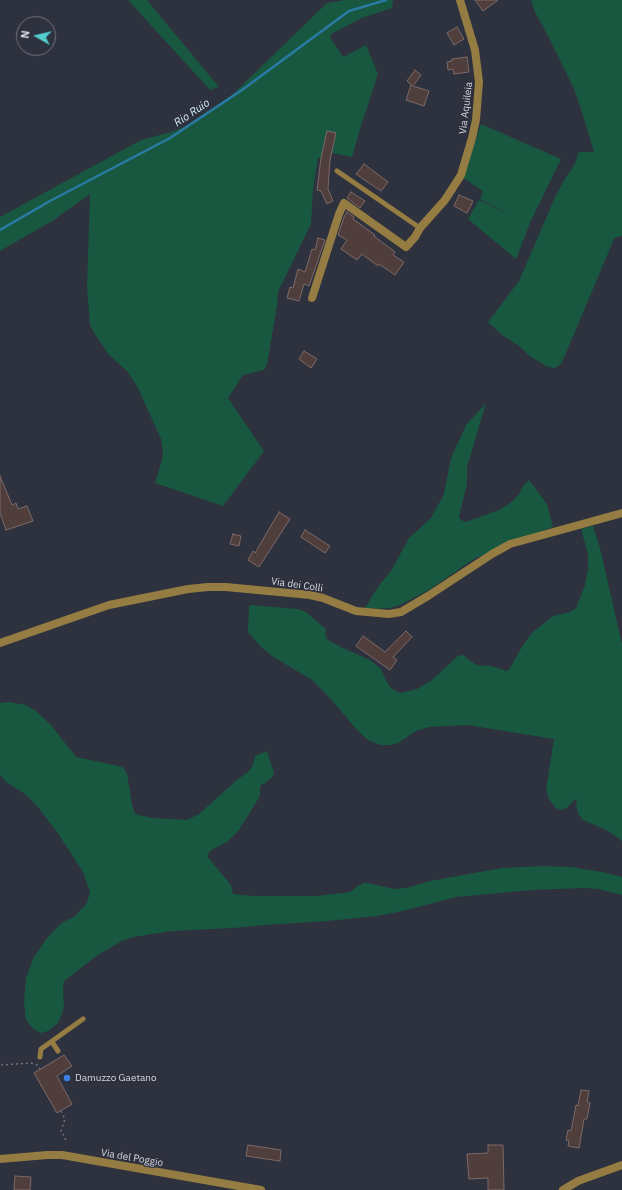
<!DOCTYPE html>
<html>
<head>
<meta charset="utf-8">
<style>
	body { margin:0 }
	#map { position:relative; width:622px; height:1190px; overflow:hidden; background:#2e313e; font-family:"IBM Plex Sans",sans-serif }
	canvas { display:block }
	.north { position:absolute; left:16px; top:16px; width:40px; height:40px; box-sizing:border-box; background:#2e313e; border:1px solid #71747f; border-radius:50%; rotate:278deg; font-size:11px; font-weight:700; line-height:16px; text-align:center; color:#d6d8e1 }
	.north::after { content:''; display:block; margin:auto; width:14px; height:18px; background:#52cdcc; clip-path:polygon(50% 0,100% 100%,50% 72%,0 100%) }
</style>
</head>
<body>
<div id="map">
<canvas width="622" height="1190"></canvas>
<div class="north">N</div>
</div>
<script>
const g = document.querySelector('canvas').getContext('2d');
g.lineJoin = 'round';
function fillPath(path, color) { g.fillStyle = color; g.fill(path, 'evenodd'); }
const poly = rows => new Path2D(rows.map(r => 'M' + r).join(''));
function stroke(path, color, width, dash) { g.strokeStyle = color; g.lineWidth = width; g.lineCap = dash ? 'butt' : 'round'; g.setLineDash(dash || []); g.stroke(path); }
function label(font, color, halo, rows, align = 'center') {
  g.font = font + ' "IBM Plex Sans",sans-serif'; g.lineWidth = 3; g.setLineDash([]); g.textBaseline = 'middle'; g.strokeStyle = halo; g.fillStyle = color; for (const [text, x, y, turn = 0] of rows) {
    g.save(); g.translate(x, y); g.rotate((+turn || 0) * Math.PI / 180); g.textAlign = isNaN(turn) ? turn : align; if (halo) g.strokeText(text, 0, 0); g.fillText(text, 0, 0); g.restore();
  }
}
const green = poly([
	[128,0,147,0,219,87,210,90],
	[345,0,393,0,392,8,362,18,331,34,331,39,343,57,366,45,378,74,360,129,352,157,332,153,336,134,327,132,321,158,318,157,313,190,311,224,278,292,277,306,267,365,264,370,243,375,228,398,264,451,223,506,155,483,162,460,163,453,161,439,137,386,127,371,109,355,96,336,90,325,87,287,90,194,54,220,0,251,0,217,141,140,171,132,184,127,232,95,327,3],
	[531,0,622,0,622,236,617,237,614,239,566,353,561,364,555,368,548,367,531,357,519,346,502,335,488,322,519,281,556,195,566,177,574,165,579,152,594,152,580,106,573,87,549,38,534,10],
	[481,124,561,159,530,223,516,259,468,219,479,200,511,215,480,199,483,191,463,178],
	[486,403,467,467,467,484,459,516,461,520,466,522,499,510,512,502,519,494,523,486,529,480,547,504,553,527,514,541,474,559,429,590,402,604,391,608,364,609,380,584,391,571,409,538,431,518,444,494,451,458,457,445,466,425],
	[593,526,600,548,622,644,622,841,608,831,583,820,578,813,576,805,577,799,573,801,567,808,561,810,556,808,549,799,546,790,554,739,467,725,429,727,416,731,398,743,391,745,380,745,368,740,357,730,329,697,312,680,272,656,261,647,248,632,249,605,298,609,306,612,326,629,325,634,328,640,341,647,370,660,380,668,389,686,395,691,401,693,417,689,432,680,458,656,463,655,476,665,491,666,507,671,510,668,523,645,533,632,553,616,570,612,576,608,585,585,588,568,588,554,581,529],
	[8,702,26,705,36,711,51,725,76,757,105,763,122,767,124,769,127,773,132,805,135,814,152,818,187,820,199,814,237,780,249,771,253,765,255,756,267,751,274,773,273,776,268,781,260,786,260,796,239,830,227,842,210,851,207,856,231,885,233,894,254,896,317,896,350,892,358,886,364,883,372,884,395,889,406,888,430,881,502,868,542,866,571,867,602,872,622,877,622,895,598,889,584,888,532,890,478,895,456,897,399,912,376,916,328,921,265,925,233,928,172,931,133,937,122,941,98,955,64,981,63,990,64,1008,58,1023,48,1031,41,1033,33,1029,26,1020,24,1002,26,978,34,957,47,938,63,922,74,917,87,903,90,892,83,872,59,835,39,808,25,794,6,782,0,775,0,703]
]);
const stream = poly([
	[0,230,50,201,170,138,242,90,349,11,386,0]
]);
const building = poly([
	[475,0,498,0,483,11,475,0],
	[457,27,464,39,454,45,447,33,457,27],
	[467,57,469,72,454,74,453,69,448,70,447,62,452,61,452,59,467,57],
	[415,70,421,75,413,86,429,91,424,106,406,100,411,85,412,86,407,81,415,70],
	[327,131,336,133,330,160,328,189,333,201,327,204,321,191,317,190,321,158,327,131],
	[364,164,388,182,381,191,356,174,364,164],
	[351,192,365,201,360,208,347,198,351,192],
	[459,195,473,201,467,213,454,206,459,195],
	[347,212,354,217,353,219,375,235,374,236,395,252,393,255,404,262,395,275,379,264,378,266,362,254,357,260,341,249,347,240,338,235,344,217,347,212],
	[318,238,325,240,309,286,304,284,299,301,287,298,290,287,293,288,298,269,305,272,312,249,315,250,318,238],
	[304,351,317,359,311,368,299,359,304,351],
	[0,476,12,505,16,503,18,509,27,506,33,521,6,530,0,513,0,476],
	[279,512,290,519,259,567,248,560,253,551,255,553,279,512],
	[305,530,330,546,325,553,301,537,305,530],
	[233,534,241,536,239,546,230,544,233,534],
	[406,631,412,637,393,657,397,660,390,670,356,646,363,636,385,652,406,631],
	[64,1055,72,1066,57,1076,72,1104,57,1113,34,1073,64,1055],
	[581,1090,589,1091,587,1102,590,1103,587,1119,584,1119,579,1148,568,1146,569,1141,566,1140,568,1130,571,1131,576,1105,578,1106,581,1090],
	[248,1145,281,1150,280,1161,246,1156,248,1145],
	[488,1145,503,1145,504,1190,488,1190,488,1178,469,1179,467,1154,488,1153,488,1145],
	[15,1176,31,1177,30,1190,14,1190,15,1176]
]);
const path = poly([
	[1,1065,31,1063,37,1065,40,1069],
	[61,1111,65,1119,61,1131,65,1137,66,1143]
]);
const lane = poly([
	[337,171,420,228],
	[52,1042,58,1051],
	[40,1057,41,1049,83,1019]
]);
const street = poly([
	[312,298,339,214,344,203,406,247,415,237,420,228,445,200,461,175,472,138,476,120,479,82,475,50,460,0],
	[0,643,109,605,188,589,208,587,226,587,310,595,323,598,356,611,389,614,401,612,428,596,492,554,510,544,622,513],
	[0,1159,47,1155,62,1155,261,1190],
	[563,1190,578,1181,622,1165]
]);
const markers = [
	[67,1078,4,"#3f7fe0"]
];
const streetNames = [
	["Via Aquileia",466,108,-83],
	["Via dei Colli",297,585,8],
	["Via del Poggio",132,1158,10]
];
const poiNames = [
	["Damuzzo Gaetano",75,1078]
];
const waterNames = [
	["Rio Ruio",192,113,-34]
];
fillPath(green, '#185840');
stroke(stream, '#2a7ba3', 2.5);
fillPath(building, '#503e3d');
stroke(building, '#7c6a68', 1);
stroke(path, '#70727e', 1.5, [2, 3]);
stroke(lane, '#947c42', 5);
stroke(street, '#947c42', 8);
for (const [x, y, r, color] of markers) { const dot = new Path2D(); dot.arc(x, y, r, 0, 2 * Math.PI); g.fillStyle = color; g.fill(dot); stroke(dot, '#2e313e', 1.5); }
label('10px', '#d6d8e1', '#2e313e', streetNames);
label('10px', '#d6d8e1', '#2e313e', poiNames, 'left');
label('italic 11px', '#d1e8f6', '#2e313e', waterNames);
</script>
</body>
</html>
